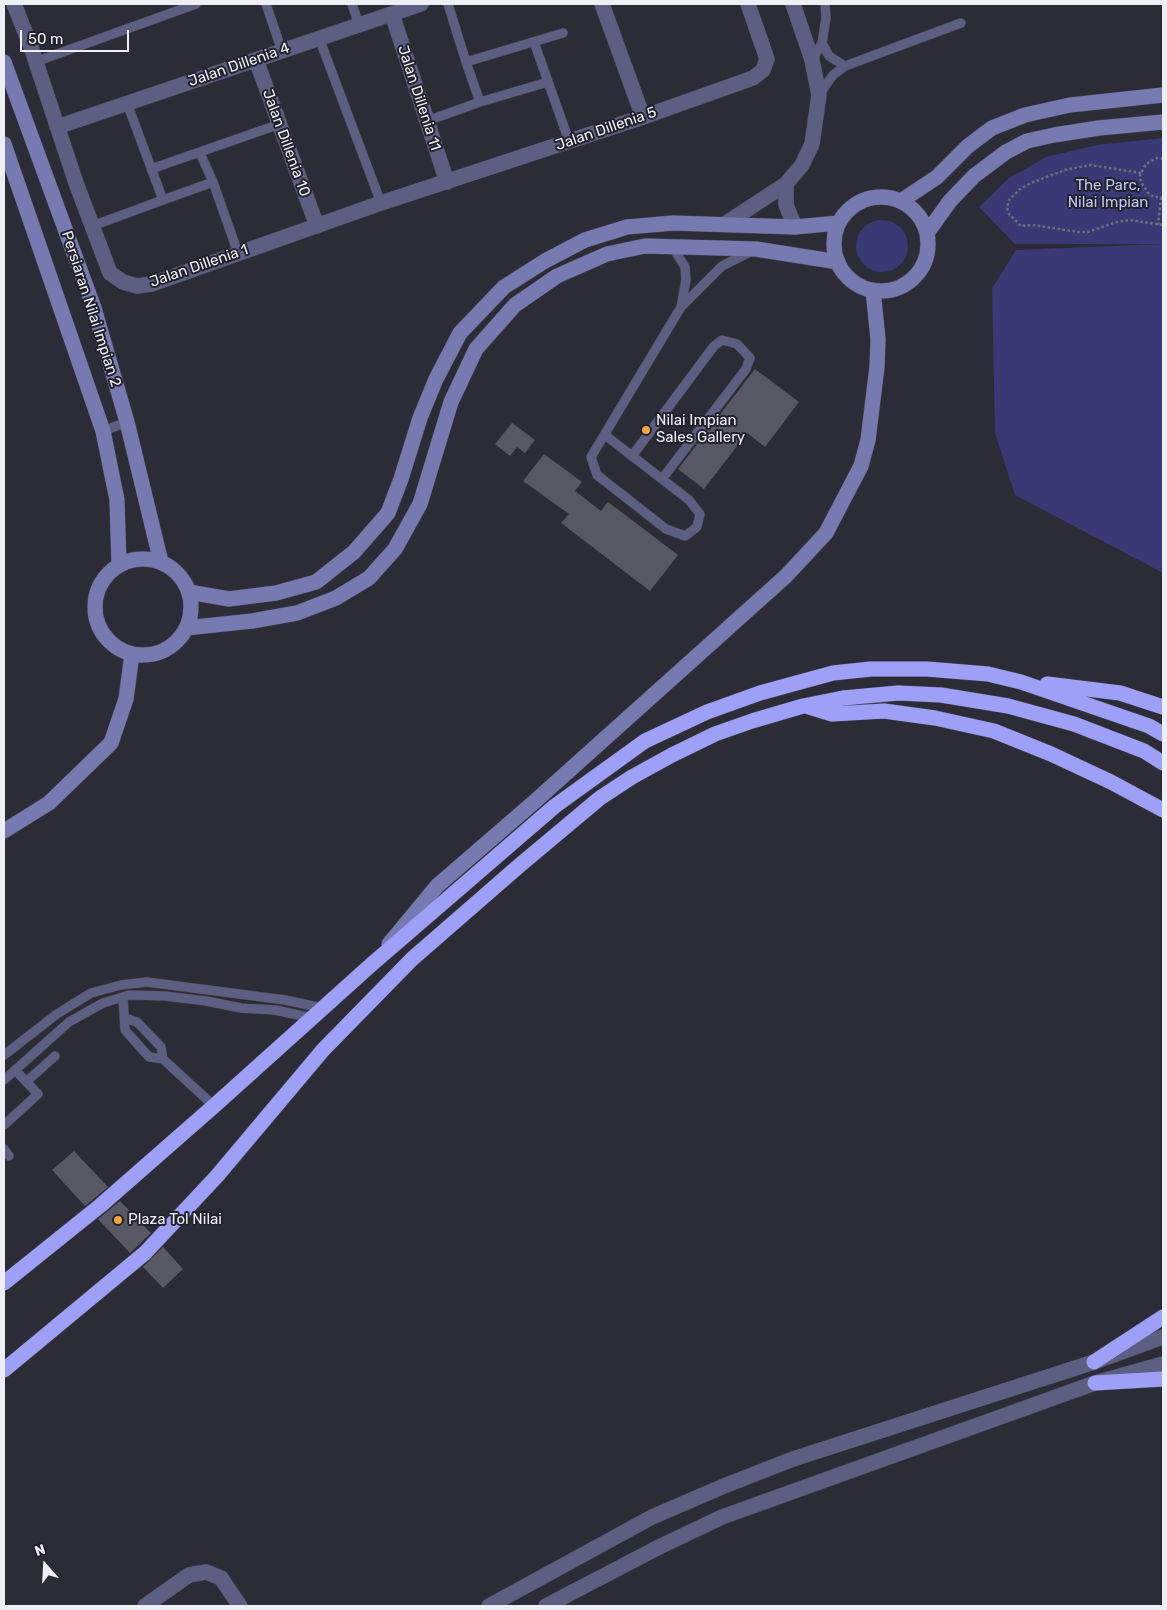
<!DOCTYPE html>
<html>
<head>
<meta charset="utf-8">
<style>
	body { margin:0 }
	#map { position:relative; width:1167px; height:1610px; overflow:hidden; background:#2b2c36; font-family:Rubik,sans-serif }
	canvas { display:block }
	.frame { position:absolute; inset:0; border:5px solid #eeeef5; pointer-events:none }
	.north { position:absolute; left:20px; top:1540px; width:50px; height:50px; -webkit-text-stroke:4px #22222c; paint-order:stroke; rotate:341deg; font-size:14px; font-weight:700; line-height:20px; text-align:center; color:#eeeef5 }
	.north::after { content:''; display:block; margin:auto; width:18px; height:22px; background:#eeeef5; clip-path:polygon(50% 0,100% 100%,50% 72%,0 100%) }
	.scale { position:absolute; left:20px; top:30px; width:109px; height:22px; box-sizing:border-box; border:2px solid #eeeef5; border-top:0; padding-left:6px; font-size:15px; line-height:18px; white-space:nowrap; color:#eeeef5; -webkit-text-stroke:4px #22222c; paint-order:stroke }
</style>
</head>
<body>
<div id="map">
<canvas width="1167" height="1610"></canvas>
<div class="frame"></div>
<div class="north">N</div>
<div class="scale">50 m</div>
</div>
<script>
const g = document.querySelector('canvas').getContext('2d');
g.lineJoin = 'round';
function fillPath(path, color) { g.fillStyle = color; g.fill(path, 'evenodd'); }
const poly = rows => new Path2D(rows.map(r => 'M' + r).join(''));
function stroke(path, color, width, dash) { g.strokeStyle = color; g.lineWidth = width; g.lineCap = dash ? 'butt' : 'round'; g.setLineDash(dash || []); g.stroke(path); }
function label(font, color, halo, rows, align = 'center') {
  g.font = font + ' Rubik,sans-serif'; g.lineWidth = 4; g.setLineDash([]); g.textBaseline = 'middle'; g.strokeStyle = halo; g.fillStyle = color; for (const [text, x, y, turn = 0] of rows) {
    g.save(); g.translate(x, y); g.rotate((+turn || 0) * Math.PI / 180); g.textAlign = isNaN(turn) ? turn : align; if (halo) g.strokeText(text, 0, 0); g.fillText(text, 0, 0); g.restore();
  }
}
const green = poly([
	[1163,138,1163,573,1015,495,995,433,992,288,1016,250,1162,244,1015,244,979,207,1009,178,1046,157,1097,145],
	'856 246a26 26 0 1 1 52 0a26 26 0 1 1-52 0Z'
]);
const building = poly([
	[755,369,799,402,765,447,747,433,704,489,678,469],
	[512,423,535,440,525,453,517,447,510,456,495,444],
	[544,454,582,482,575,491,601,511,608,502,678,555,650,591,561,523,569,514,523,481],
	[74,1151,108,1187,85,1206,52,1170],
	[120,1201,151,1233,130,1253,98,1219],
	[163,1247,183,1269,163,1288,143,1267]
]);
const path = poly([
	[1163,159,1157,158,1146,164,1140,175,1141,182,1148,193,1154,197,1163,197],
	[1141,173,1090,165,1065,170,1031,183,1020,189,1009,200,1007,208,1009,214,1021,226,1032,225,1079,232,1088,232,1116,222,1130,220,1163,225],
	[1158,225,1161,198]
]);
const lane = poly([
	[266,4,282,51],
	[352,4,359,25],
	[448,4,466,62,563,33],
	[319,38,381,203],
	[534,42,569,141],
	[822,43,829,56,845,66],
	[812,60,822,43,826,18,825,4],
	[35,62,196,4],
	[819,95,833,75,845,66,961,23],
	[480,102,548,82],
	[427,121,480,102,466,62],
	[200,153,213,182],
	[151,169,280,124],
	[163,200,213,182,238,253],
	[92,226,163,200,127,103],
	[672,246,685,267,686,280,681,307],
	[103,431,127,422],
	[605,435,689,500,700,514,697,527,685,536,666,529,597,475,591,457,681,307,722,266,752,251],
	[632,456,714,346,722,340,737,344,750,358,746,369,662,479],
	[123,997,125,1030,149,1057,163,1059,214,1106],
	[125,1018,137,1022,161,1047,163,1059],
	[4,1055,57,1014,91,993,121,985,147,982,285,1000,323,1008],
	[4,1080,69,1022,103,1003,129,995,165,996,206,1001,241,1008,275,1010,312,1018],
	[26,1082,55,1056],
	[4,1125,38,1094,15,1070],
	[4,1149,9,1156]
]);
const street = poly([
	[14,4,31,47,76,183,110,273,123,282,137,286,152,284,381,203,643,117,753,78,763,70,767,59,748,4],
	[602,4,643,117],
	[392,14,447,182],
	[256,60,317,226],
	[57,127,421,4],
	[786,184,786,205,795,227],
	[725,224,786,184,802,165,812,144,819,95,812,60,793,4],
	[145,1606,189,1575,206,1572,221,1578,240,1606],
	[489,1606,652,1517,724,1486,793,1459,1094,1362,1163,1337],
	[546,1606,659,1547,722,1517,1095,1383,1163,1364]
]);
const secondary = poly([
	[4,62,94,308,127,422,161,562],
	[4,144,103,431,117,500,119,565],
	'834 244a47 47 0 1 1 94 0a47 47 0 1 1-94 0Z',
	[901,201,937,177,968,146,992,128,1025,115,1070,105,1163,95],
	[927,233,950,201,974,176,1006,152,1027,141,1054,135,1099,128,1163,122],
	'95 607a48 48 0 1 1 96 0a48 48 0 1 1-96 0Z',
	[189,592,229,599,276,593,316,582,354,552,388,513,401,479,420,418,436,379,460,333,504,287,545,261,585,240,627,227,673,223,795,227,839,223],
	[186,628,252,621,297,613,336,598,369,578,395,549,420,504,451,402,476,349,515,305,557,276,607,254,645,246,756,249,838,262],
	[4,831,49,803,111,743,126,699,132,654],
	[389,944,437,886,533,803,786,576,826,533,861,466,868,440,877,367,878,339,873,290]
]);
const highway = poly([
	[1047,684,1120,693,1163,707],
	[806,706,832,714,884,711,935,718,994,731,1051,754,1111,782,1163,810],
	[4,1283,101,1205,214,1106,372,964,555,806,645,741,707,712,760,693,833,673,871,669,927,669,988,674,1021,682,1149,726,1163,734],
	[1094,1362,1163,1317],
	[4,1370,145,1253,217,1176,323,1050,412,959,520,865,600,798,632,777,672,755,715,734,752,721,803,706,843,698,898,693,941,695,1008,706,1074,724,1144,751,1163,763],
	[1095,1383,1163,1379]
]);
const markers = [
	[646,430,5,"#f0a63e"],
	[118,1220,5,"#f0a63e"]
];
const streetNames = [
	["Jalan Dillenia 4",239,65,-19],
	["Jalan Dillenia 11",419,98,72],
	["Jalan Dillenia 5",606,129,-19],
	["Jalan Dillenia 10",286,143,70],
	["Jalan Dillenia 1",199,266,-19],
	["Persiaran Nilai Impian 2",91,309,72]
];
const parkNames = [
	["The Parc,",1108,186],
	["Nilai Impian",1108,203]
];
const poiNames = [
	["Nilai Impian",656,421],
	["Sales Gallery",656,438],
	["Plaza Tol Nilai",128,1220]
];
fillPath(green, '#3a3875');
fillPath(building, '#575864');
stroke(lane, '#464751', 10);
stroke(street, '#464751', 16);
stroke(secondary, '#464751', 16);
stroke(highway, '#464751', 16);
stroke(path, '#707079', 2.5, [2.5, 2.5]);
stroke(lane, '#5d5f82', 9);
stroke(street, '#5d5f82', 15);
stroke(secondary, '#7779b1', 15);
stroke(highway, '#9ea0f7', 15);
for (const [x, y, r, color] of markers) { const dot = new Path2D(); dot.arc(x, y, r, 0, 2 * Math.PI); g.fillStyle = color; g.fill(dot); stroke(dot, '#22222c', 2); }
label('15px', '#eeeef5', '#22222c', streetNames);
label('15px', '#c2c5f1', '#22222c', parkNames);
label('15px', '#eeeef5', '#22222c', poiNames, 'left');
</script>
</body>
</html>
